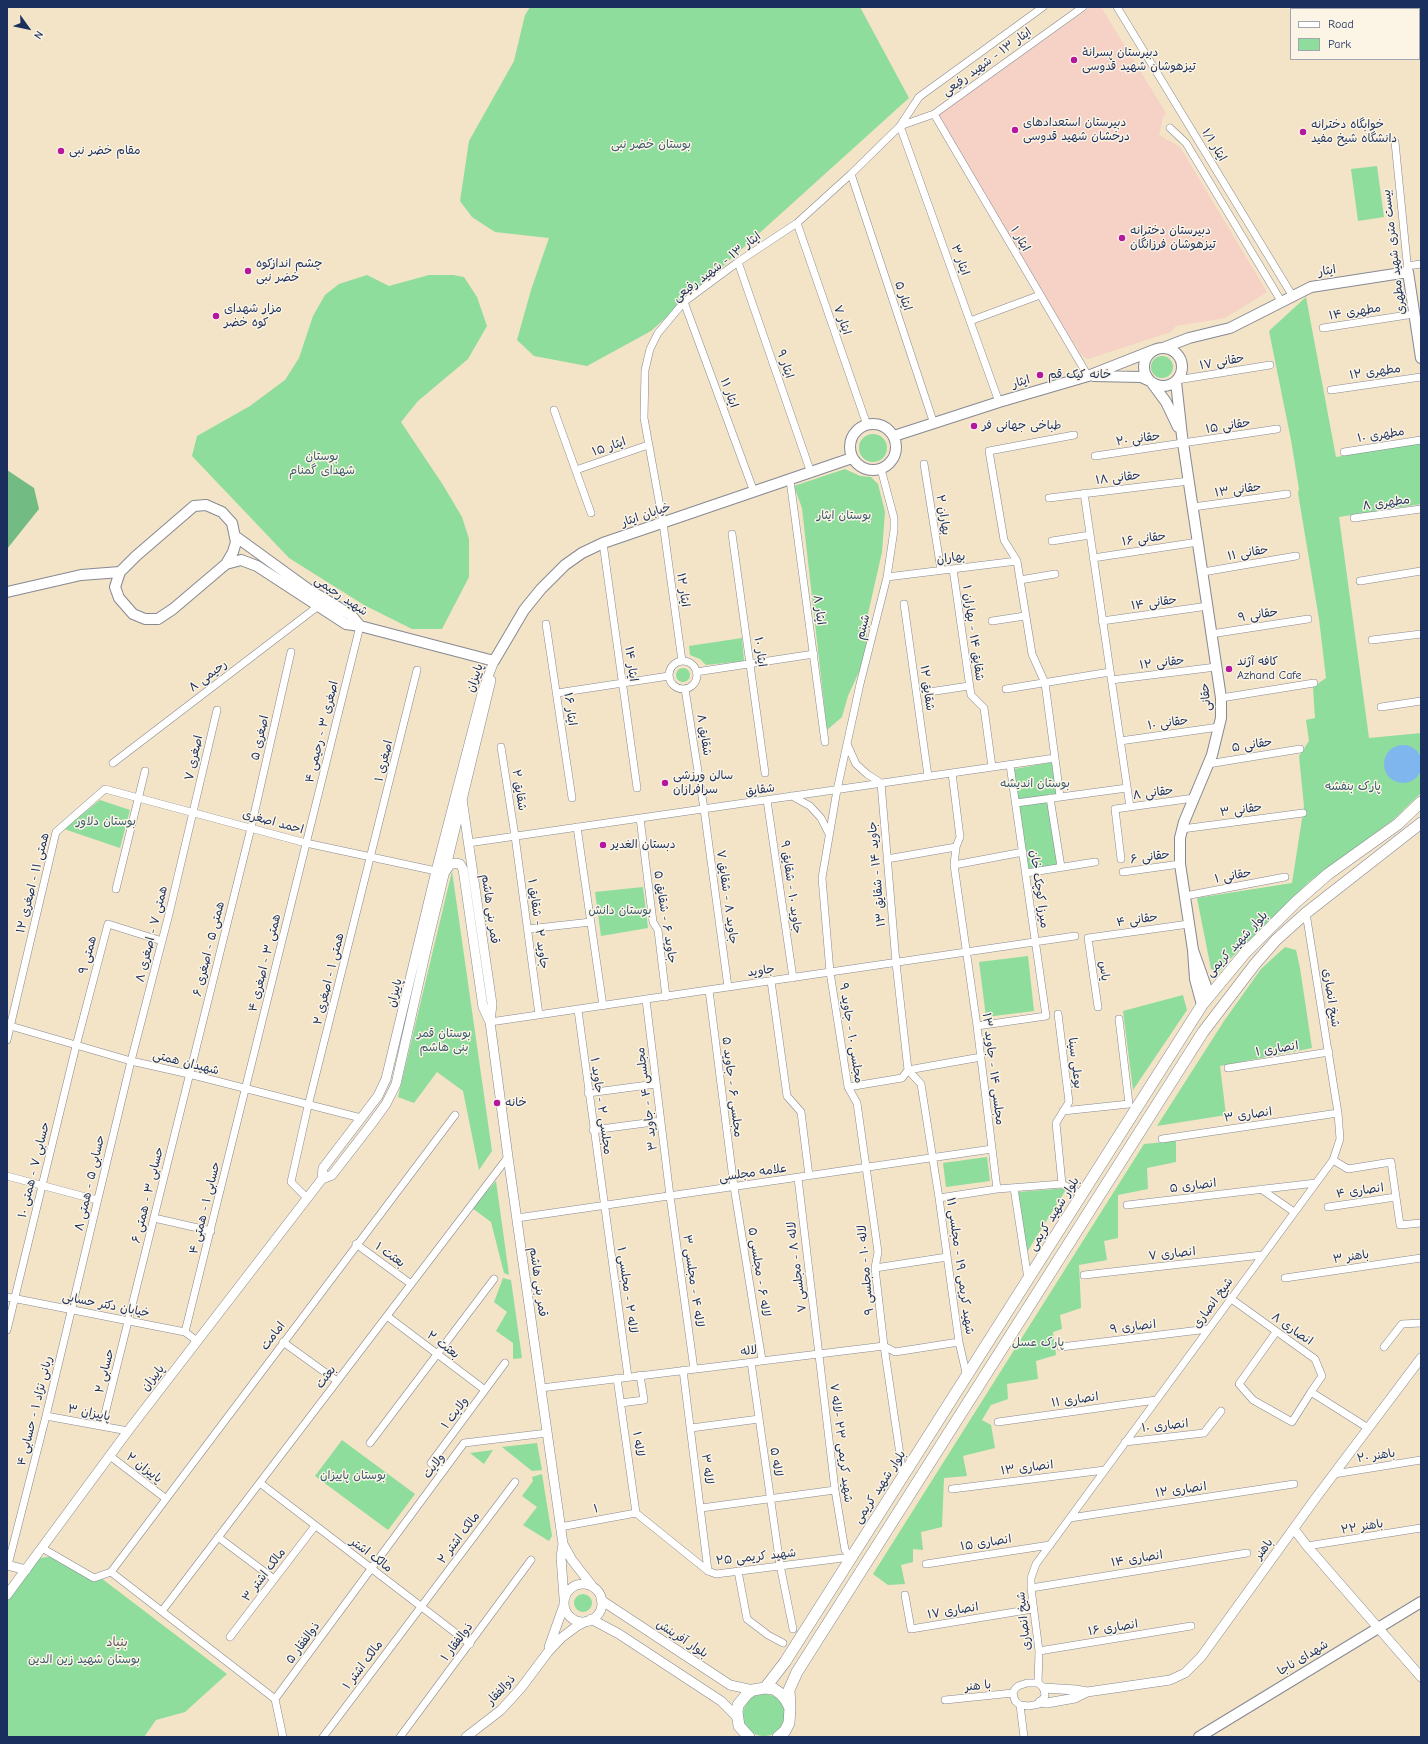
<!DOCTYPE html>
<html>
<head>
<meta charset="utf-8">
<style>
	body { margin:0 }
	#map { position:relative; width:1428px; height:1744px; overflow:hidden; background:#f3e3c7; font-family:"Comic Neue",sans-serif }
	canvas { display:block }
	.frame { position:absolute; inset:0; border:8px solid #1b2f5e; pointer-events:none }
	.legend { position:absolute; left:1290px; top:8px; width:130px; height:52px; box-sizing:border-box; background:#fcf5e5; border:1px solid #a2a6af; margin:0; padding:5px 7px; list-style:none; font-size:12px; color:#1b2f5e }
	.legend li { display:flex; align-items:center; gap:8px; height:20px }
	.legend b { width:20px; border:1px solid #a2a6af }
	.north { position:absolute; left:8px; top:8px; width:40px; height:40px; -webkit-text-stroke:3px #fcf5e5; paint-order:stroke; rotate:123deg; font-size:11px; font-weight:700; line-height:16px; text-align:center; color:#1b2f5e }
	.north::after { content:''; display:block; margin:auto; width:14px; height:18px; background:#1b2f5e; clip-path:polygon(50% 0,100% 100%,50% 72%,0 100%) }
</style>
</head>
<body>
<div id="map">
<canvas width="1428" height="1744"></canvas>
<div class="frame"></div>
<ul class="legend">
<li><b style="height:5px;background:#fff"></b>Road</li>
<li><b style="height:11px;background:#8edd9c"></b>Park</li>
</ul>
<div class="north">N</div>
</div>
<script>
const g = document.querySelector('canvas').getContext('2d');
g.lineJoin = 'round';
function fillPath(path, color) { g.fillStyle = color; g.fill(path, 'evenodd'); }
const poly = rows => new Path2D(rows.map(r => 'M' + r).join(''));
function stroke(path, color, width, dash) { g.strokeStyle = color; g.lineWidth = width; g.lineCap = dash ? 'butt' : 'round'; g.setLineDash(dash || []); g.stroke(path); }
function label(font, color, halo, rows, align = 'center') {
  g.font = font + ' "Comic Neue","Playpen Sans Arabic",sans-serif'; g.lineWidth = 3; g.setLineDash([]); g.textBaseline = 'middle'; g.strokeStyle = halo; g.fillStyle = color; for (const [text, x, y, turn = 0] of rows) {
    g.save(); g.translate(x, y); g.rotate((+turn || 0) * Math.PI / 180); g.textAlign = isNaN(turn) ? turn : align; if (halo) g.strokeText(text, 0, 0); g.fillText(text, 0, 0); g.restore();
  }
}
const built = poly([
	[1091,7,1101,7,1166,113,1163,117,1159,135,1180,147,1267,292,1225,318,1176,326,1171,332,1088,359,1081,355,936,116]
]);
const green = poly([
	[530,7,860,7,909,98,651,331,587,366,534,356,517,340,531,290,549,238,495,232,472,217,460,201,469,141,514,61,525,15],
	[1377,166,1384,217,1358,221,1351,169],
	[367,275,389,286,429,275,453,275,464,277,477,297,487,326,468,359,418,401,401,422,443,485,462,517,469,539,469,577,442,629,412,629,364,605,289,558,192,456,197,436,250,406,285,380,299,358,313,316,325,295,339,284],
	[1306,297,1336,457,1421,443,1421,504,1339,517,1369,738,1421,733,1421,793,1393,820,1310,881,1229,960,1219,972,1211,969,1197,898,1292,883,1304,806,1299,756,1309,741,1306,720,1315,718,1313,687,1326,678,1319,619,1298,493,1299,489,1291,440,1269,331],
	'1151 367a11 11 0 1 1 22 0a11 11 0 1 1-22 0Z',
	'859 448a14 14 0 1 1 28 0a14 14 0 1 1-28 0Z',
	[845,469,860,476,871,477,878,484,885,512,882,552,867,618,867,654,848,696,842,717,827,730,802,508,794,486],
	[742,638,744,661,706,665,700,659,690,655,689,646],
	'676 675a7 7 0 1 1 14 0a7 7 0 1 1-14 0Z',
	[1054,762,1059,798,1048,799,1059,866,1029,873,1014,769],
	[100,800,130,810,120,848,64,829],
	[452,871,492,1151,479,1170,463,1091,437,1072,414,1103,398,1097],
	[643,887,648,928,601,936,595,892],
	[1285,947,1296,950,1300,968,1312,1048,1220,1066,1226,1115,1157,1126,1224,1021,1261,969],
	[1028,956,1034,1011,986,1017,979,962],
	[1183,995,1187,1010,1133,1090,1123,1011],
	[1176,1141,1176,1162,1147,1168,1148,1189,1118,1195,1118,1238,1104,1241,1107,1260,1079,1265,1081,1308,1060,1315,1062,1329,1053,1332,1056,1355,1036,1361,1038,1379,1007,1384,1008,1399,991,1405,982,1420,991,1425,995,1448,963,1456,967,1476,944,1478,942,1527,921,1532,923,1550,913,1549,913,1562,901,1565,905,1584,888,1585,873,1574,1144,1144],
	[987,1157,990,1181,946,1187,943,1163],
	[496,1181,509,1275,504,1273,491,1222,472,1208],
	[1067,1188,1027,1252,1018,1192],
	[503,1278,511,1280,522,1358,513,1359,513,1343,496,1331,507,1312,494,1302],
	[342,1440,415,1494,388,1530,315,1476],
	[537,1443,542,1470,532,1471,502,1447],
	[493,1450,484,1464,470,1453],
	[542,1474,552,1536,549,1541,523,1525,537,1507,522,1496,533,1481,532,1477],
	[61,1555,101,1578,227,1674,185,1712,156,1720,144,1737,7,1737,7,1602,40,1558],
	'574 1603a9 9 0 1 1 18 0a9 9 0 1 1-18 0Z',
	'743 1715a21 21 0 1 1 42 0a21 21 0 1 1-42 0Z'
]);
const forest = poly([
	[7,470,34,488,39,509,7,549]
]);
const water = poly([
	'1384 764a19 19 0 1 1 38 0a19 19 0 1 1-38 0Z'
]);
const minor = poly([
	[1117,7,1292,295],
	[934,114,1088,376],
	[900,126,999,402],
	[900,126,934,114,1083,7],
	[1170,128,1186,143,1281,301],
	[1395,142,1408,272],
	[851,174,934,424],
	[797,223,867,425],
	[738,262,811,473],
	[1407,266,1421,264],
	[684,302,754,492],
	[970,321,1040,295],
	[1323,328,1414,314],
	[1177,380,1270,365],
	[1331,390,1421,377],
	[554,410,591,513],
	[1344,452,1421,440],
	[1095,456,1277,429],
	[924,464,941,570],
	[881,469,894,518,894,530,887,577,860,684,837,790,822,878,830,972,848,1087,857,1103,878,1252,875,1268,884,1346,903,1475],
	[576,470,648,445],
	[790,480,825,742],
	[1084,493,1130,807],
	[1049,498,1189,481],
	[1193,507,1287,494],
	[1354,518,1421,509],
	[732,534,765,773],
	[1052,541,1090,535],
	[603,543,637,788],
	[1093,558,1198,542],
	[953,569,971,695,984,708,992,767],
	[1203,572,1296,556],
	[887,577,1017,561],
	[1020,580,1055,574],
	[1360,581,1421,571],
	[904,604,928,776],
	[992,621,1025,616],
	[1102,621,1208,606],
	[546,624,572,798],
	[1211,634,1308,619],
	[1372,640,1421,634],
	[682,661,663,523,644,418,645,370,650,349,658,333,684,302,738,262,797,223,851,174,900,126,919,97,1043,7],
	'669 675a14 14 0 1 1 28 0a14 14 0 1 1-28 0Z',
	[696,672,814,654],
	[1111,680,1216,667],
	[685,689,704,809,728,987],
	[1006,689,1110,672],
	[929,692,969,686],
	[557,693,669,676],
	[1221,698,1314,683],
	[1381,707,1421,701],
	[1120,741,1219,727],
	[847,744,856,764,867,774,881,783,896,963,908,1070,921,1084,939,1198,959,1342,967,1377],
	[501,747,515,836,539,1015],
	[113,763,317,607],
	[1208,764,1300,749],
	[952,773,960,837,956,847,954,865,977,1026,997,1189],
	[792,796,810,806,821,818,829,834],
	[1060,796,1045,683,1032,654,1017,561,1004,540,989,451,1074,435],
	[1050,798,1061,867],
	[767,800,793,978],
	[1016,803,1127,788],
	[640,818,653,922,658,930,666,997],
	[577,827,603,1006],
	[1182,829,1303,813],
	[468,843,1055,758],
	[887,859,956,847],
	[1121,859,1115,809,1194,798],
	[954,865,1023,852],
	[1123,872,1180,864],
	[1026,873,1095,862],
	[116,889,145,771],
	[1185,896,1285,877],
	[528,929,591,922],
	[771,981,787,1096,801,1112,809,1176],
	[709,990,734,1187,762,1360],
	[646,1000,670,1196,694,1369],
	[1098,1007,1088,938,1189,924],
	[578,1010,628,1377],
	[1058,1014,1069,1102,1056,1123,1062,1184],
	[1119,1019,1129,1104],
	[490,1022,1075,936],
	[7,1025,131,1061,189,1074,361,1118],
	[977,1026,1046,1016,1010,765],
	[7,1040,56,832,105,789,306,843,436,871],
	[1228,1068,1329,1052],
	[848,1087,902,1078,908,1070,981,1057],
	[588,1093,656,1084],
	[1063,1111,1129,1104],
	[593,1130,661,1121],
	[1162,1139,1338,1113],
	[1333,1160,1348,1169,1391,1162,1400,1225,1421,1223],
	[7,1176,97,1200],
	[1014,1188,1028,1279],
	[1261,1189,1294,1212],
	[307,1198,291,1182,308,1106,417,670],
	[939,1198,997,1189,1062,1184,1081,1194],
	[1127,1205,1316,1183],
	[1328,1207,1396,1197],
	[154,1218,211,1231],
	[517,1218,992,1149],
	[356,1244,411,1284],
	[875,1268,947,1257],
	[1084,1275,1262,1255],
	[1285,1278,1421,1258],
	[7,1297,185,1332,197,1341],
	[1230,1298,1315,1359,1322,1376,1311,1392,1368,1428],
	[387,1316,485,1390],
	[7,1330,76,1046,108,924,162,941],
	[185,1332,360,626],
	[1276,1332,1239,1384,1253,1400,1292,1422,1311,1392],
	[283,1342,337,1381],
	[1061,1347,1208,1329],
	[1384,1347,1402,1324,1421,1323],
	[751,1362,780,1565,793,1629],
	[683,1370,708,1571],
	[617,1378,636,1513],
	[541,1388,884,1346,895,1352,959,1342],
	[621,1403,644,1400,640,1375],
	[46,1416,128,1431],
	[998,1422,1156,1400],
	[102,1426,251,828,291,652],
	[691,1428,759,1419],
	[1125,1442,1204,1433,1221,1411],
	[370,1443,494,1279],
	[110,1456,165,1498],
	[443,1471,431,1463,505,1363],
	[1334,1474,1421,1460],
	[260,1483,470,1644],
	[952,1489,1105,1470],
	[701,1508,835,1490],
	[636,1513,708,1571,716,1574,851,1557,845,1550,835,1490,798,1178],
	[1070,1518,1294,1484],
	[560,1527,636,1513],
	[218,1537,274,1579],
	[1307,1546,1421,1528],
	[42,1548,94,1578,111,1572],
	[926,1564,1050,1545],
	[8,1565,46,1416,131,1061,169,914,217,710],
	[738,1571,747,1619,768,1635,783,1643],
	[111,1572,455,1115],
	[111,1572,275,1699],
	[1031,1588,1247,1553],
	[905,1595,911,1629,1033,1609],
	[162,1611,508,1157],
	[230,1637,315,1526],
	[1039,1651,1191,1626],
	[1027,1683,1038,1683,1044,1688,1045,1696,1039,1704,1029,1706,1020,1705,1015,1701,1013,1693,1015,1689,1018,1686,1027,1683],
	[1038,1683,1039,1651,1031,1588,1031,1578,1036,1564,1333,1160,1340,1139,1338,1113,1306,913],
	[945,1700,1013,1693],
	[1020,1705,1024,1737],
	[283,1737,275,1699,464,1443,547,1433],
	[323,1737,515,1482],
	[400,1737,531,1560]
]);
const tertiary = poly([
	[462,799,492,1004,490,1022,508,1157,563,1544,561,1557,564,1598],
	[445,872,450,865,455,863,460,864,463,869,483,1007,490,1022],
	[322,1179,332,1175,370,1126,386,1104,396,1084,429,937,491,680],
	[1294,1529,1307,1546,1421,1677],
	[563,1544,572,1560,593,1587],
	[7,1565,26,1570],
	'564 1603a19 19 0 1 1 38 0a19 19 0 1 1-38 0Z',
	[7,1595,128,1431,322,1179,323,1168,378,1096,386,1079,436,871,483,690,494,661],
	[601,1600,730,1685,753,1690],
	[591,1619,619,1634,721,1701,738,1718],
	[549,1647,564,1605],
	[1044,1688,1076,1690,1087,1692],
	[1040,1702,1047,1703,1075,1698,1087,1692,1170,1680,1185,1673,1201,1657,1315,1499,1421,1358],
	[466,1737,501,1710,521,1688,548,1652,561,1638,577,1626,587,1621]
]);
const secondary = poly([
	'1144 367a19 19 0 1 1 38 0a19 19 0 1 1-38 0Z',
	[1163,348,1189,338,1230,328,1311,287,1408,272,1421,358],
	[1094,376,1141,377,1150,381],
	[1176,382,1182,436,1221,698,1221,718,1212,755,1184,822,1180,838,1180,864,1193,950],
	[1152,383,1166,402,1178,427],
	'850 447a23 23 0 1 1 46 0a23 23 0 1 1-46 0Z',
	[894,436,999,402,1088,376,1154,350],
	[206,505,222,512,232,523,236,542,233,552,226,564,173,609,158,619,145,619,133,614,119,598,115,587,120,572,136,556,194,506,206,505],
	[235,536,308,589,351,615,360,626],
	[226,564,241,560,257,566,346,624,360,626,494,661,524,610,541,589,565,565,582,553,603,543,852,458],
	[7,592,81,575,120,572],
	[1202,1005,1195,979,1193,950,1209,995],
	[1199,1737,1421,1602]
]);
const primary = poly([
	[765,1688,785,1662,1202,1005,1245,953,1296,902,1328,874,1398,824,1421,802],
	[790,1708,789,1690,797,1672,1203,1032,1255,964,1276,940,1306,913,1421,823],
	[749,1737,739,1726,737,1712,738,1705,747,1694,753,1690,765,1688,774,1689,781,1694,786,1700,790,1708,789,1723,785,1731,778,1737]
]);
const markers = [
	[1074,60,4,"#b5179e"],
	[1015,130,4,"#b5179e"],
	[1303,132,4,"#b5179e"],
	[61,151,4,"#b5179e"],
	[1122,238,4,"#b5179e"],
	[248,271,4,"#b5179e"],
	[216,316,4,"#b5179e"],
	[1040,375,4,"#b5179e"],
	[974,426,4,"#b5179e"],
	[1229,669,4,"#b5179e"],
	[665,783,4,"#b5179e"],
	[603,845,4,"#b5179e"],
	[497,1103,4,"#b5179e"]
];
const poiNames = [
	["دبیرستان پسرانهٔ",1082,53],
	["تیزهوشان شهید قدوسی",1082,67],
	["دبیرستان استعدادهای",1023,123],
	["درخشان شهید قدوسی",1023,137],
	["خوابگاه دخترانه",1311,125],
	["دانشگاه شیخ مفید",1311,139],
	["مقام خضر نبی",69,151],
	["دبیرستان دخترانه",1130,231],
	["تیزهوشان فرزانگان",1130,245],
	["چشم اندازکوه",256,264],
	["خضر نبی",256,278],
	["مزار شهدای",224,309],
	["کوه خضر",224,323],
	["خانه کیک قم",1048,375],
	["طباخی جهانی فر",982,426],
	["کافه آژند",1237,662],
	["Azhand Cafe",1237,676],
	["سالن ورزشی",673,776],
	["سرافرازان",673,790],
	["دبستان الغدیر",611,845],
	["خانه",505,1103]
];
const streetNames = [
	["ایثار ۱۳ - شهید رفیعی",987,62,-36],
	["ایثار ۱/۱",1214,145,59],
	["ایثار ۱",1020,239,60],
	["بیست متری شهید مطهری",1394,252,-97],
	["ایثار ۳",960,260,70],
	["ایثار ۱۳ - شهید رفیعی",717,267,-37],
	["ایثار",1327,271,-9],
	["ایثار ۵",903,296,72],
	["مطهری ۱۴",1355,312,-9],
	["ایثار ۷",842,320,71],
	["حقانی ۱۷",1222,362,-10],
	["ایثار ۹",785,364,71],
	["مطهری ۱۲",1375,372,-8],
	["ایثار",1021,382,-16],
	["ایثار ۱۱",729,393,70],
	["حقانی ۱۵",1228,426,-9],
	["مطهری ۱۰",1381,435,-9],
	["حقانی ۲۰",1138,439,-8],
	["ایثار ۱۵",609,447,-19],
	["حقانی ۱۸",1118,478,-7],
	["حقانی ۱۳",1238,490,-8],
	["مطهری ۸",1386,503,-8],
	["خیابان ایثار",646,515,-19],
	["بهاران ۲",943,515,81],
	["حقانی ۱۶",1144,539,-8],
	["حقانی ۱۱",1248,553,-10],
	["بهاران",951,558,-7],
	["ایثار ۱۲",683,590,82],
	["شهید رحیمی",341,596,34],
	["حقانی ۱۴",1154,603,-8],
	["ایثار ۸",819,610,82],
	["حقانی ۹",1258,615,-9],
	["شبنم",863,627,-76],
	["شقایق ۱۴ - بهاران ۱",973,633,82],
	["ایثار ۱۰",760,652,82],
	["حقانی ۱۲",1162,663,-7],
	["ایثار ۱۴",631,664,82],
	["رحیمی ۸",208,676,-37],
	["پاییزان",475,678,-71],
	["شقایق ۱۲",927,688,82],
	["حقانی",1206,697,-96],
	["ایثار ۱۶",570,709,82],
	["حقانی ۱۰",1168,723,-8],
	["اصغری ۳ - رحیمی ۴",322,732,-76],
	["شقایق ۸",704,735,81],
	["اصغری ۵",260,738,-77],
	["حقانی ۵",1252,745,-9],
	["اصغری ۷",194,758,-77],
	["اصغری ۱",384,761,-76],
	["شقایق ۲",519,790,81],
	["شقایق",760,790,-8],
	["حقانی ۸",1153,793,-8],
	["حقانی ۳",1241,810,-8],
	["احمد اصغری",273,822,15],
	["حقانی ۶",1150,857,-8],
	["جاوید ۱۴ - شقایق ۱۳",877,874,-95],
	["حقانی ۱",1233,876,-11],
	["همتی ۱۱ - اصغری ۱۲",33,883,-76],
	["جاوید ۱۰ - شقایق ۹",791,887,82],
	["میرزا کوچک خان",1039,889,82],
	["جاوید ۸ - شقایق ۷",727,897,82],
	["قمر بنی هاشم",490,909,82],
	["جاوید ۶ - شقایق ۵",665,917,81],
	["حقانی ۴",1137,920,-8],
	["جاوید ۲ - شقایق ۱",538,924,82],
	["همتی ۷ - اصغری ۸",152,934,-76],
	["بلوار شهید کریمی",1237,944,-47],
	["همتی ۵ - اصغری ۶",209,949,-76],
	["همتی ۹",88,955,-75],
	["همتی ۳ - اصغری ۴",265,963,-76],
	["جاوید",761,971,-8],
	["یاس",1104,971,82],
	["همتی ۱ - اصغری ۲",329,979,-76],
	["پاییزان",395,993,-76],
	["شیخ انصاری",1331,998,81],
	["مجلسی ۱۰ - جاوید ۹",851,1033,81],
	["انصاری ۱",1277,1049,-9],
	["شهیدان همتی",186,1063,14],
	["بوعلی سینا",1075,1063,83],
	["مجلسی ۱۴ - جاوید ۱۳",993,1069,83],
	["مجلسی ۶ - جاوید ۵",732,1087,83],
	["مجلسی ۴ - جاوید ۳",647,1099,-97],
	["مجلسی ۲ - جاوید ۱",601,1106,82],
	["انصاری ۳",1248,1115,-8],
	["حسابی ۷ - همتی ۱۰",34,1170,-76],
	["علامه مجلسی",753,1173,-8],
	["حسابی ۵ - همتی ۸",90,1183,-77],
	["انصاری ۵",1193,1186,-7],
	["انصاری ۴",1360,1191,-8],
	["حسابی ۳ - همتی ۶",148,1195,-76],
	["حسابی ۱ - همتی ۴",205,1208,-76],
	["بلوار شهید کریمی",1054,1214,-58],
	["انصاری ۷",1172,1254,-6],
	["بعثت ۱",390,1255,36],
	["باهنر ۳",1351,1257,-8],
	["شهید کریمی ۱۹ - مجلسی ۱۱",960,1266,82],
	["لاله ۸ - مجلسی ۷",797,1267,-97],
	["لاله ۱۰ - مجلسی ۹",866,1270,-95],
	["لاله ۶ - مجلسی ۵",759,1272,81],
	["لاله ۴ - مجلسی ۳",693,1281,82],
	["قمر بنی هاشم",538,1282,82],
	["لاله ۲ - مجلسی ۱",627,1290,82],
	["شیخ انصاری",1213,1303,-54],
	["خیابان دکتر حسابی",106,1305,11],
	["انصاری ۹",1133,1327,-7],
	["انصاری ۸",1292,1329,35],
	["امامت",273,1336,-53],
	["بعثت ۲",443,1345,37],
	["لاله",749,1351,-7],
	["حسابی ۲",105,1371,-76],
	["بعثت",326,1377,-53],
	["پاییزان",153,1378,-52],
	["انصاری ۱۱",1075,1400,-8],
	["ربانی نژاد ۱ - حسابی ۴",35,1411,-76],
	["پاییزان ۳",89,1413,11],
	["ولایت ۱",455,1413,-53],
	["انصاری ۱۰",1165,1426,-6],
	["شهید کریمی ۲۳ -لاله ۷",841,1443,83],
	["لاله ۱",638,1444,82],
	["باهنر ۲۰",1376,1456,-9],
	["لاله ۵",776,1462,82],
	["ولایت",434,1466,-53],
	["پاییزان ۲",144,1468,37],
	["انصاری ۱۳",1027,1468,-7],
	["لاله ۳",707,1469,83],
	["بلوار شهید کریمی",880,1487,-57],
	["انصاری ۱۲",1181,1490,-8],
	["۱",596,1509,-11],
	["باهنر ۲۲",1362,1527,-9],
	["مالک اشتر ۲",459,1538,-53],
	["انصاری ۱۵",986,1543,-9],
	["باهنر",1264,1549,-54],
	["مالک اشتر",371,1555,37],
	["شهید کریمی ۲۵",756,1557,-6],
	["انصاری ۱۴",1137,1559,-9],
	["مالک اشتر ۳",264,1575,-53],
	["انصاری ۱۷",953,1611,-9],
	["شیخ انصاری",1024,1621,-96],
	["انصاری ۱۶",1113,1628,-9],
	["بلوار آفرینش",682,1639,33],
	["ذوالفقار ۱",457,1642,-53],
	["ذوالفقار ۵",303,1643,-54],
	["شهدای ناجا",1303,1658,-31],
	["مالک اشتر ۱",363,1665,-53],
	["با هنر",978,1686,-6],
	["ذوالفقار",501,1690,-47]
];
const parkNames = [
	["بوستان خضر نبی",651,145],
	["بوستان",322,457],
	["شهدای گمنام",322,471],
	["بوستان ایثار",844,516],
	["بوستان اندیشه",1035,784],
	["پارک بنفشه",1353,787],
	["بوستان دلاور",106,822],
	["بوستان دانش",620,911],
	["بوستان قمر",444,1034],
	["بنی هاشم",444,1048],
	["پارک عسل",1038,1343],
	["بوستان پاییزان",353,1476],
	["بوستان شهید زین الدین",84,1660]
];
const neighbourhoodNames = [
	["بنیاد",117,1642]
];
fillPath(built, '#f6d1c5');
fillPath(green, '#8edd9c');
fillPath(forest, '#72bc84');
fillPath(water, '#7fb6ee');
stroke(minor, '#878992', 8);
stroke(tertiary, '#878992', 10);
stroke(secondary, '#878992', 12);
stroke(primary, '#878992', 12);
stroke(minor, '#fff', 7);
stroke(tertiary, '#fff', 9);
stroke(secondary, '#fff', 10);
stroke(primary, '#fff', 11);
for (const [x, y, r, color] of markers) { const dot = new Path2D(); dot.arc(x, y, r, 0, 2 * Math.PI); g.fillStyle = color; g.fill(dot); stroke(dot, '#fcf5e5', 1.5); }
label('12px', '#1b2f5e', '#fcf5e5', poiNames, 'left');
label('12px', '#1b2f5e', '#fcf5e5', streetNames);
label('12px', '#385a6e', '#fcf5e5', parkNames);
label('13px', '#5f5464', '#fcf5e5', neighbourhoodNames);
</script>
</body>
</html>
